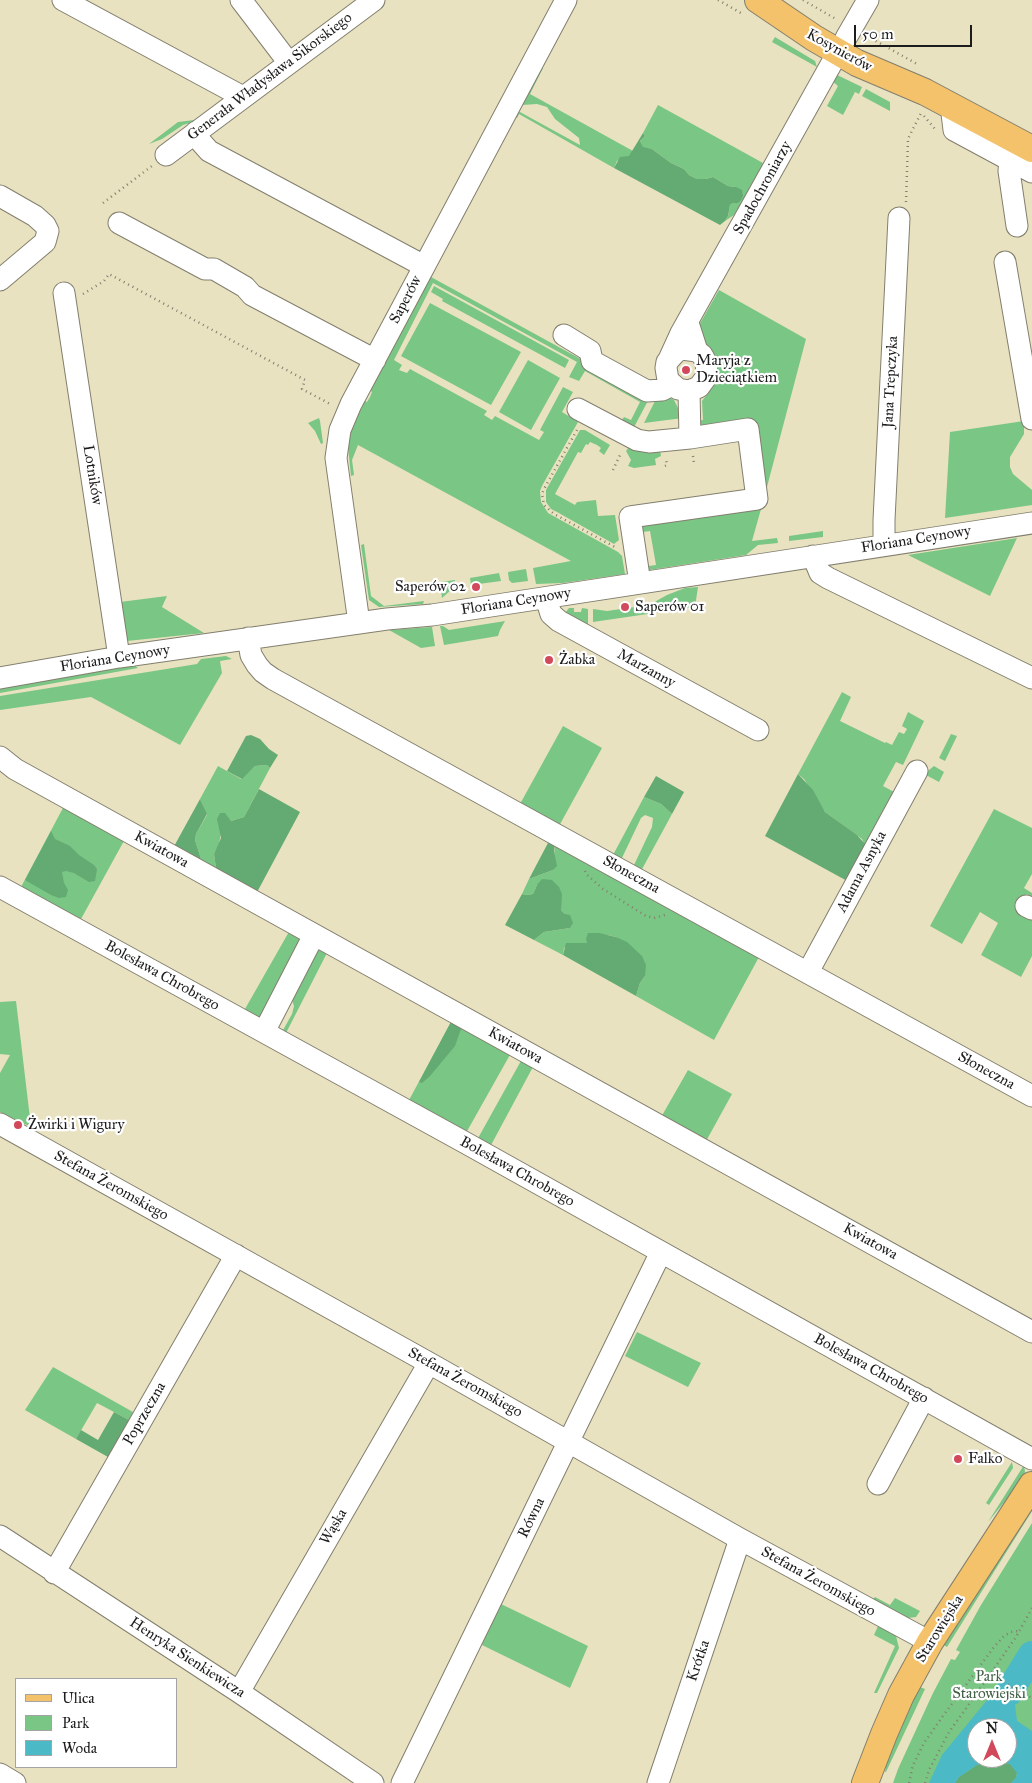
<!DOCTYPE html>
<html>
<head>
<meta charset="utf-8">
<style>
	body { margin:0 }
	#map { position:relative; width:1032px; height:1783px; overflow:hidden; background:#e9e2c0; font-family:"IM FELL Great Primer",serif }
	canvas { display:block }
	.legend { position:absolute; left:15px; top:1678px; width:162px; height:90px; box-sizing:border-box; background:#fff; border:1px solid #a4a4a4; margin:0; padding:6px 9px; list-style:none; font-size:15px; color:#1c1c1c }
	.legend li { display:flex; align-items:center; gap:10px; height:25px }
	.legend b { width:25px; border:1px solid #a4a4a4 }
	.north { position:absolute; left:967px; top:1718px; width:50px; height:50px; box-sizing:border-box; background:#fff; border:1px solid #a4a4a4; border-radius:50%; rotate:0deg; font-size:14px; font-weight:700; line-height:20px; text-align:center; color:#1c1c1c }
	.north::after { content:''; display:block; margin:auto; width:18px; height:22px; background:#d1495b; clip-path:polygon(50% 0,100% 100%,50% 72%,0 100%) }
	.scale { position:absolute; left:854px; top:25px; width:118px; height:22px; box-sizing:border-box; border:2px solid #1c1c1c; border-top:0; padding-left:6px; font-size:15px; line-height:18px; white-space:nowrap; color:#1c1c1c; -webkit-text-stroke:4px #fff; paint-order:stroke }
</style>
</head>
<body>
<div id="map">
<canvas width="1032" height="1783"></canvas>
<ul class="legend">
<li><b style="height:6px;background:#f4c26a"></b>Ulica</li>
<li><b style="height:14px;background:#7ac685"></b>Park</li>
<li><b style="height:14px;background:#4bb9c6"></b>Woda</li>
</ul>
<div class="north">N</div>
<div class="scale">50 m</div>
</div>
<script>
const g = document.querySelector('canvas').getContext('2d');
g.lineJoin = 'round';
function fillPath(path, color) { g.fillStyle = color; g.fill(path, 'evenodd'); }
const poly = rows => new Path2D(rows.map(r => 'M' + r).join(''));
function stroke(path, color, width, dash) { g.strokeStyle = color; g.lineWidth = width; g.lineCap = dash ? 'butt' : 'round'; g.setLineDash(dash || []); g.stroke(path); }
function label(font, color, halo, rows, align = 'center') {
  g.font = font + ' "IM FELL Great Primer",serif'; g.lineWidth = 4.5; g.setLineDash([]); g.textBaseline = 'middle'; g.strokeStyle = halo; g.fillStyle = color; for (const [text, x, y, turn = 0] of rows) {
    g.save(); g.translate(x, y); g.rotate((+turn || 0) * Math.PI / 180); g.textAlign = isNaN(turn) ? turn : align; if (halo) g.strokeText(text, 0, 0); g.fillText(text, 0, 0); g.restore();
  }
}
const green = poly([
	[775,37,815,61,817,67,772,42],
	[541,67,543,68,530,94,633,151,629,157,624,157,617,161,614,168,519,114,517,118,514,116,517,112,520,112,580,145,579,138,555,119,547,107,537,104,522,105],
	[835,74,862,87,859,94,855,92,843,115,827,106,838,86,832,81],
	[866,89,890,102,890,111,862,96],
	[658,105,763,163,757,178,734,215,725,221,728,216,730,205,733,203,736,187,728,186,713,177,706,179,697,179,689,175,684,169,671,163,652,149,643,148,640,141,645,136,643,133],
	[202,119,183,125,162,139,149,144,178,122],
	[442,251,444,252,431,277,650,397,632,431,622,420,624,417,631,420,640,402,585,371,579,381,569,377,577,362,433,283,394,360,402,365,399,370,407,373,410,369,487,411,484,415,492,420,495,416,539,440,544,432,540,430,563,387,573,392,562,412,578,422,542,486,540,491,541,502,548,513,618,552,622,556,625,574,563,583,536,584,533,568,571,561,358,445,352,460,354,475,351,476,348,447,351,430,365,401,367,402,370,397,372,392,370,390],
	[434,286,569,360,565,368,442,301,443,299,431,292],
	[719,290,806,339,763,502,752,541,777,538,778,543,758,545,746,555,643,571,642,567,656,565,650,531,636,533,637,521,763,502,754,422,702,427,696,421,703,420,702,401,715,384,718,365,715,356,706,346,699,325],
	[430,303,521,352,491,405,401,356],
	[528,360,560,378,531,430,499,412],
	[663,394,674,400,683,418,644,423,656,399],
	[319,418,320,421,323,443,321,444,315,431,308,423],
	[1024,421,1024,434,1010,457,1010,467,1013,474,1032,490,1032,505,945,518,950,432],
	[580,430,585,430,610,445,604,455,599,451,601,448,597,445,590,442,588,445,586,444,581,453,578,452,555,494,575,505,577,502,596,500,598,516,615,515,619,540,614,544,557,512,551,509,546,502,546,490],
	[632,443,660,450,661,456,655,459,656,465,634,468,628,466,631,460,626,451],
	[823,531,823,537,789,541,789,536],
	[1017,538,990,596,908,555],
	[364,544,371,596,384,606,424,601,423,604,379,607,369,600,361,545],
	[526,569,528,581,512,583,509,580,508,572],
	[499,573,501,581,471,585,470,578],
	[455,580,455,584,464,583,464,586,453,588,442,598,440,582],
	[698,587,695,607,593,622,593,609,607,611,649,605,667,595,685,588],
	[167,596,162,607,204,633,127,641,120,602],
	[569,608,574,608,574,612,581,612,582,608,588,609,588,628,565,613],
	[505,621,500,630,498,636,444,645,440,626,443,626,449,630],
	[432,627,435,646,421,648,389,630],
	[226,656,232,659,220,661,222,673,180,745,91,697,0,710,0,696,197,664,201,659],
	[132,664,138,668,0,693,0,688],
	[842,692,851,697,840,721,885,743,886,742,892,745,899,732,904,734,907,729,902,726,908,712,924,721,903,765,896,762,883,786,894,792,866,850,862,839,825,812,804,779,798,774],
	[563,726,602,748,559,826,520,804],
	[951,734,957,736,945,761,939,758],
	[267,765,270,768,244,817,231,821,227,818,221,833,219,844,214,854,216,868,202,862,195,840,196,834,207,815,200,799,218,766,241,779,255,766],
	[934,766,944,772,939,782,926,775,929,770],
	[644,797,661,804,672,814,641,871,634,867,634,865,652,827,653,818,645,815,641,818,621,860,613,855],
	[64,806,125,839,81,919,21,887],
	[994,809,1032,828,1032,874,1024,888,1032,893,1032,897,1027,894,1021,899,1032,918,1032,956,1021,977,981,955,998,923,980,912,962,944,930,926],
	[555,844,759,957,714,1040,636,996,640,983,645,976,616,937,608,935,587,943,577,943,564,948,563,955,534,940,544,932,570,928,565,914,561,910,561,903,537,885,533,894,527,895,522,894,529,879,553,870],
	[290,930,307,939,263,1021,248,1013,245,1009],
	[318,945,328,951,286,1033,282,1032,292,1014,294,1006,292,1000],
	[16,1001,20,1034,31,1127,0,1112,0,1073,10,1055,0,1054,0,1002],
	[452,1020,511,1053,466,1133,408,1102],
	[522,1059,534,1065,490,1147,477,1140],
	[688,1070,732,1094,705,1143,660,1119],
	[637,1332,701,1363,688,1387,625,1356],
	[53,1367,133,1412,129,1420,97,1403,76,1439,25,1410],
	[1012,1462,1013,1468,989,1505,986,1503],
	[1024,1465,1025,1472,1023,1479,988,1522],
	[1032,1496,1032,1511,947,1647,942,1644],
	[1032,1523,1032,1783,893,1783,898,1769,933,1693,951,1659,955,1660,960,1652,956,1650,981,1605],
	[977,1728,1007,1728,1007,1758,977,1758],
	[875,1597,890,1605,895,1598,920,1611,916,1617,908,1618,873,1599],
	[501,1604,588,1646,570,1688,482,1645,485,1638,484,1637],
	[878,1626,896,1636,899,1648,877,1693,874,1693,895,1646,874,1635],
	[915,1685,925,1689,886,1772,885,1772,890,1740]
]);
const forest = poly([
	[643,133,645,136,640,141,643,147,652,149,671,163,684,169,689,175,697,179,706,179,713,177,728,186,736,187,742,190,743,196,741,200,738,203,733,203,730,205,728,216,725,221,720,225,614,168,620,157,629,156],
	[251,735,260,739,269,749,278,755,270,768,267,765,255,766,242,779,227,771,246,736],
	[798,774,813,790,825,812,857,835,865,844,866,850,849,882,765,836],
	[656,776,684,792,672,814,661,804,644,797],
	[259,789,300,812,255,896,216,868,214,854,221,838,217,819,220,813,225,813,231,821,244,817],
	[200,799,207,814,196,834,195,840,202,862,172,850],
	[51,831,55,839,70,846,79,855,94,865,97,869,95,881,89,882,74,873,66,871,62,872,64,883,68,890,66,897,59,898,51,895,25,880],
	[549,841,555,844,554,851,557,866,553,870,529,879],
	[542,879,552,880,559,887,562,894,561,910,565,914,570,915,573,923,570,928,544,932,534,940,505,925,522,894,527,895,533,894,537,885],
	[588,933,599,933,616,937,627,942,642,956,646,965,645,976,640,983,636,996,563,955,566,943,587,943,586,939],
	[452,1020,462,1026,455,1046,430,1076,422,1083,419,1082],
	[114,1412,129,1420,108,1457,76,1439,81,1430,98,1440],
	[990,1760,1010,1764,1017,1772,1016,1778,1011,1783,955,1783,959,1777,977,1765]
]);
const water = poly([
	[1032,1649,1032,1665,1020,1687,1016,1685,1020,1678,1016,1684,1007,1679,1021,1658],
	[1005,1684,1008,1686,1007,1690,1010,1687,1013,1689,1010,1695,1014,1698,1013,1702,1015,1705,1017,1721,1032,1731,1032,1783,1011,1783,1016,1778,1017,1773,1010,1764,990,1760,977,1765,959,1777,955,1783,929,1783,942,1755,997,1688,1001,1691],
	[977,1728,1007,1728,1007,1758,977,1758]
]);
const river = poly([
	[1009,1692,1032,1655]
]);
const path = poly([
	[718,0,741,13],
	[803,0,836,19],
	[867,36,917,64],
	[924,116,935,129],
	[906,202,908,139,921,113],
	[103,203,152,166],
	[83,294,104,281,109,274,305,380,302,389,332,405],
	[577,430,544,489,542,494,544,505,554,514,615,547,617,547],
	[693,456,694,464],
	[665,466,667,465,666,459],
	[613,470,621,453],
	[585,871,586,874,603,889,646,916,654,918,665,915],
	[990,1675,1032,1698],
	[909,1783,913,1765,924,1743,943,1716,994,1647,1004,1636,1011,1632,1018,1631],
	[925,1783,929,1770,949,1732,975,1696,1016,1637,1032,1608]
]);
const minor = poly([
	[63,0,243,97],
	[241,0,289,63],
	[846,38,868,0],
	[951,105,954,130,1032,172],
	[196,132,201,142,209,151,424,266],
	[166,155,374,0],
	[1010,160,1009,171,1017,226],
	[0,196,35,216,45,225,48,231,45,242,0,280],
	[119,223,205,269,214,269,245,287,252,295,375,360],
	[1005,262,1032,419],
	[64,293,119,657],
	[688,323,697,351,702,355,706,362,707,376,699,387,689,391,678,389,668,380,666,368,667,362,676,352,682,349,697,351],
	[564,335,590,351,592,361,647,391,662,390,672,385],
	[670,357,681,333,838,52],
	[578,409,637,440,649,442,690,438,689,391],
	[884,545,884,520,899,218],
	[813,556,820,573,828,578,1032,678],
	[640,583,630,517,757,499,748,429,690,438],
	[546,598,551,614,559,621,758,730],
	[359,623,336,458,340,430,351,404,566,0],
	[248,638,251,655,257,665,263,672,273,679,1032,1096],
	[0,678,119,657,387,619,432,615,1032,523],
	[0,757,15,769,1032,1332],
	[0,887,464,1142,1032,1459],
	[1026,906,1032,909],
	[808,972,917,771],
	[264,1032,314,935],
	[0,1124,429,1363,740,1539,930,1642],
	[878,1484,924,1398],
	[0,1536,239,1692,373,1783],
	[54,1573,236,1255],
	[239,1692,429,1363],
	[0,1774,15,1783],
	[402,1783,661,1252],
	[658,1783,740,1539]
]);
const major = poly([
	[758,0,814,38,857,63,925,92,1032,149],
	[865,1783,884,1734,901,1695,930,1642,1032,1485]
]);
const markers = [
	[686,370,5,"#d1495b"],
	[476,587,5,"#d1495b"],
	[625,607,5,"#d1495b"],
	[549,660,5,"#d1495b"],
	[18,1125,5,"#d1495b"],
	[958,1459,5,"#d1495b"]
];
const streetNames = [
	["Kosynierów",839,51,29],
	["Generała Władysława Sikorskiego",270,77,-37],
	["Spadochroniarzy",763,188,-61],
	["Saperów",406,300,-62],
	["Jana Trepczyka",891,382,-87],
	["Lotników",92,475,81],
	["Floriana Ceynowy",916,540,-9],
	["Floriana Ceynowy",516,602,-9],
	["Floriana Ceynowy",115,659,-9],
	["Marzanny",646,669,29],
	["Kwiatowa",161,850,29],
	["Adama Asnyka",862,872,-62],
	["Słoneczna",631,875,29],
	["Bolesława Chrobrego",162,976,29],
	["Kwiatowa",515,1046,29],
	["Słoneczna",986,1071,29],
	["Bolesława Chrobrego",517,1172,29],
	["Stefana Żeromskiego",111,1186,29],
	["Kwiatowa",870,1242,29],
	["Bolesława Chrobrego",871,1369,29],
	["Stefana Żeromskiego",465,1383,29],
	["Poprzeczna",145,1414,-60],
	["Równa",532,1518,-64],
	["Wąska",334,1527,-60],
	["Stefana Żeromskiego",818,1582,29],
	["Starowiejska",940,1629,-58],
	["Henryka Sienkiewicza",187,1658,33],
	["Krótka",699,1661,-71]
];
const poiNames = [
	["Maryja z",696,361],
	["Dzieciątkiem",696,378],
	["Saperów 02",466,587,"right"],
	["Saperów 01",635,607],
	["Żabka",559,660],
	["Żwirki i Wigury",28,1125],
	["Falko",968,1459]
];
const parkNames = [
	["Park",989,1677],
	["Starowiejski",989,1694]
];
fillPath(green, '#7ac685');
fillPath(forest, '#63ab72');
fillPath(water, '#4bb9c6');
stroke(river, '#4bb9c6', 28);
stroke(minor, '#827f6e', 23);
stroke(major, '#827f6e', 28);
stroke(path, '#827f6e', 2.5, [1, 4]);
stroke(minor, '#fff', 21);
stroke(major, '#f4c26a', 26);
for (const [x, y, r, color] of markers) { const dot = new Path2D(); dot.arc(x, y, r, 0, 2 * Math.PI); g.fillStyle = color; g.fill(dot); stroke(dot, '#fff', 2); }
label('15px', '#1c1c1c', '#fff', streetNames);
label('15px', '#1c1c1c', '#fff', poiNames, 'left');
label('15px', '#426046', '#fff', parkNames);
</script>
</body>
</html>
